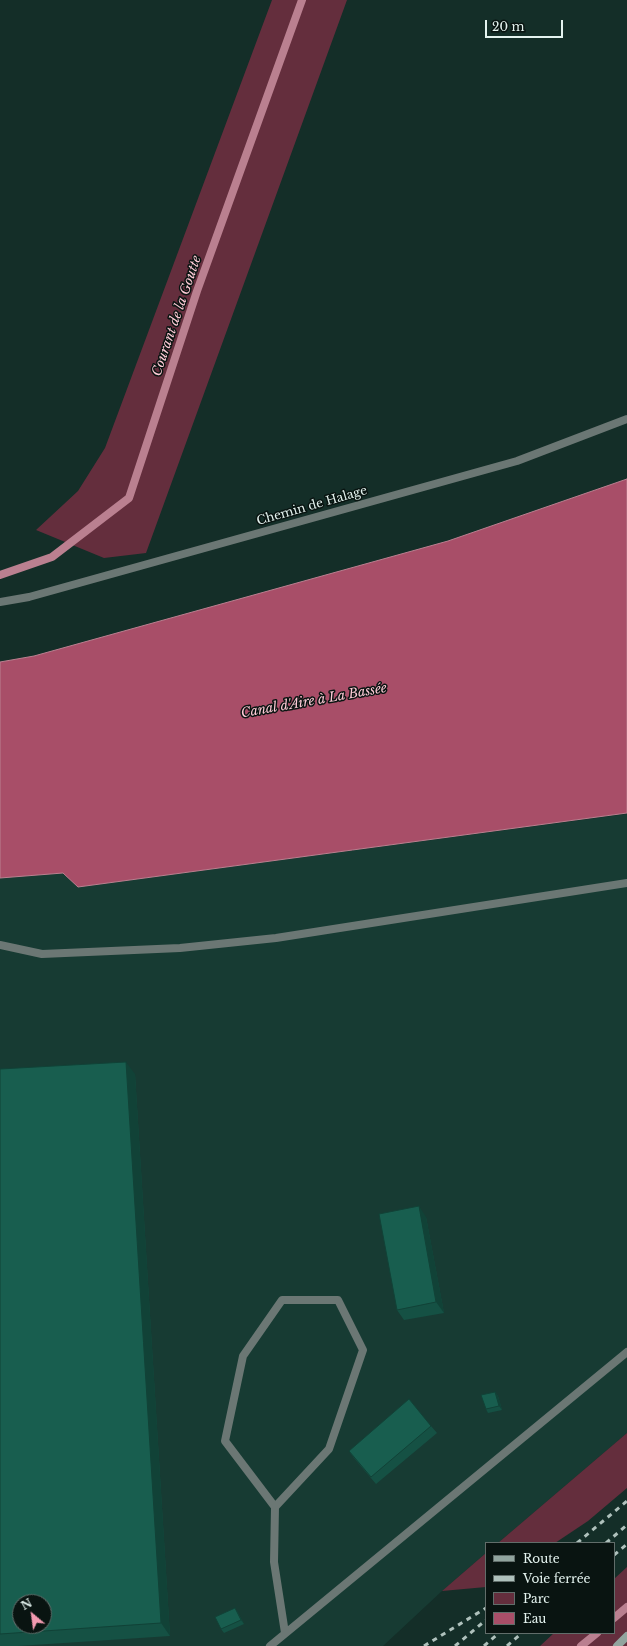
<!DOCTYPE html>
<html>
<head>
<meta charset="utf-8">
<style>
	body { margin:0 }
	#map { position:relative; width:627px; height:1646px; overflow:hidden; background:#142e28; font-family:"Libre Baskerville",serif }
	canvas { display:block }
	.legend { position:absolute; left:485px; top:1542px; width:130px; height:92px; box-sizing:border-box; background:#091411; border:1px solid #616d6a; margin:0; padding:5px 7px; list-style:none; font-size:12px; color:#e4f3ef }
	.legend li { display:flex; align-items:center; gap:8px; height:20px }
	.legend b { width:20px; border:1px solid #616d6a }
	.north { position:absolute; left:12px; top:1594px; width:40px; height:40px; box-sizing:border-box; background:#091411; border:1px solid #616d6a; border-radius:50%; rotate:331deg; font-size:11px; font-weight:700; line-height:16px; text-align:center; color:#e4f3ef }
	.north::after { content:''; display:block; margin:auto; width:14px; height:18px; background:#f29ab0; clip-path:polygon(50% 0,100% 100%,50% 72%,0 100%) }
	.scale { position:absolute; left:485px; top:20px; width:78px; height:18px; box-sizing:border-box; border:2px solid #e4f3ef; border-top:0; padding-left:5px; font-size:12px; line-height:14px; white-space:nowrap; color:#e4f3ef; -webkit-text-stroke:3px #091411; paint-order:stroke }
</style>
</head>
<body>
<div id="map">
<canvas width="627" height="1646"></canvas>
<ul class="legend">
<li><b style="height:5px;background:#91a49e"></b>Route</li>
<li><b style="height:5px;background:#afc1bc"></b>Voie ferrée</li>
<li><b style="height:11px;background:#642e3d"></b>Parc</li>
<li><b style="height:11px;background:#a84e68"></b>Eau</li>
</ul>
<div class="north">N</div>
<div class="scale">20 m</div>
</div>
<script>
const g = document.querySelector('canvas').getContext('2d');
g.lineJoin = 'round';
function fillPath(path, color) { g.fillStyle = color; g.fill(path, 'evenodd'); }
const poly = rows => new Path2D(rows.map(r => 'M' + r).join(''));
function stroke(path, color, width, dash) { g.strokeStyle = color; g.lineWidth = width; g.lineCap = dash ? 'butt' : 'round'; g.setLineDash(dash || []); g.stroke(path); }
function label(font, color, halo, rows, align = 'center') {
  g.font = font + ' "Libre Baskerville",serif'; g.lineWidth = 3; g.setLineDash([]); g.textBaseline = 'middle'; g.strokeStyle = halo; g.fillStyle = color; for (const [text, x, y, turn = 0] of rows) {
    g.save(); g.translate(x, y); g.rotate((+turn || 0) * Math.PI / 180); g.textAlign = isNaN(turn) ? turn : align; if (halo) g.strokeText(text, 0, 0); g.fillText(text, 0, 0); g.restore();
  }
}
const built = poly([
	[627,814,627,1433,498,1543,486,1543,486,1553,442,1591,383,1646,0,1646,0,877,63,873,78,887],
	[20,1602,44,1602,44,1626,20,1626]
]);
const green = poly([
	[272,0,347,0,146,553,104,558,36,530,78,491,105,448],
	[627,1433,627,1488,588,1521,555,1543,498,1543],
	[486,1553,486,1587,442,1591],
	[627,1567,627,1646,540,1646,554,1633,614,1633,614,1579]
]);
const water = poly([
	[627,479,627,813,78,887,63,873,0,878,0,662,34,656,448,541,627,479]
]);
const stream = poly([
	[0,575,52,557,129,498,197,291,302,0],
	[614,1618,627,1607],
	[581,1646,597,1633]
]);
const lane = poly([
	[0,945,42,954,180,948,276,938,627,883],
	[275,1507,225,1441,243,1356,282,1300,338,1300,363,1350,329,1449,275,1507,274,1562,285,1633],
	[270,1646,627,1352]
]);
const street = poly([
	[0,602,29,597,517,461,627,419]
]);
const secondary = poly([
	[617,1646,627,1636]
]);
const rail = poly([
	[577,1543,627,1501],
	[606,1543,627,1525],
	[614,1555,627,1544],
	[424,1646,486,1608],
	[455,1646,486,1620],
	[484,1646,499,1633],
	[507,1646,522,1633]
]);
const wall = poly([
	[0,1069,135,1074,170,1636,18,1646,0,1646],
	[426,1217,444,1313,404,1320,397,1310],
	[495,1392,498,1396,502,1410,488,1413,486,1409],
	[431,1426,437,1433,376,1484,354,1458,349,1451],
	[237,1611,244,1624,224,1633,221,1629]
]);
const shadedWall = poly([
	[126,1062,135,1074,170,1636,161,1623],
	[419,1206,426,1217,444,1313,436,1302],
	[495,1392,498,1396,502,1410,499,1406],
	[235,1608,237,1611,244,1624,241,1620]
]);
const building = poly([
	[126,1062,161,1623,0,1634,0,1069,126,1062],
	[20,1602,44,1602,44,1626,20,1626,20,1602],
	[419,1206,436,1302,397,1310,379,1214,419,1206],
	[495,1392,499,1406,486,1409,481,1395,495,1392],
	[409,1399,431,1426,371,1477,349,1451,409,1399],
	[235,1608,241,1620,221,1629,215,1617,235,1608]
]);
const streetNames = [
	["Chemin de Halage",312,506,-16]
];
const waterNames = [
	["Courant de la Goutte",177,316,-71],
	["Canal d'Aire à La Bassée",314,701,-10]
];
fillPath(built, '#173b33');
fillPath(green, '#642e3d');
fillPath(water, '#a84e68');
stroke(water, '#ba8090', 1);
stroke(stream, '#ba8090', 8);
stroke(lane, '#6b7774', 8);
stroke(street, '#6b7774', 8);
stroke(secondary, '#91a49e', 8);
stroke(rail, '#afc1bc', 3, [5, 5]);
fillPath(wall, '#155144');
fillPath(shadedWall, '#114237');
fillPath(building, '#185e4f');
stroke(building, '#114237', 1);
label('12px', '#e4f3ef', '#091411', streetNames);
label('italic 13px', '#ffcbd7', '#091411', waterNames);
</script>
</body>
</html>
